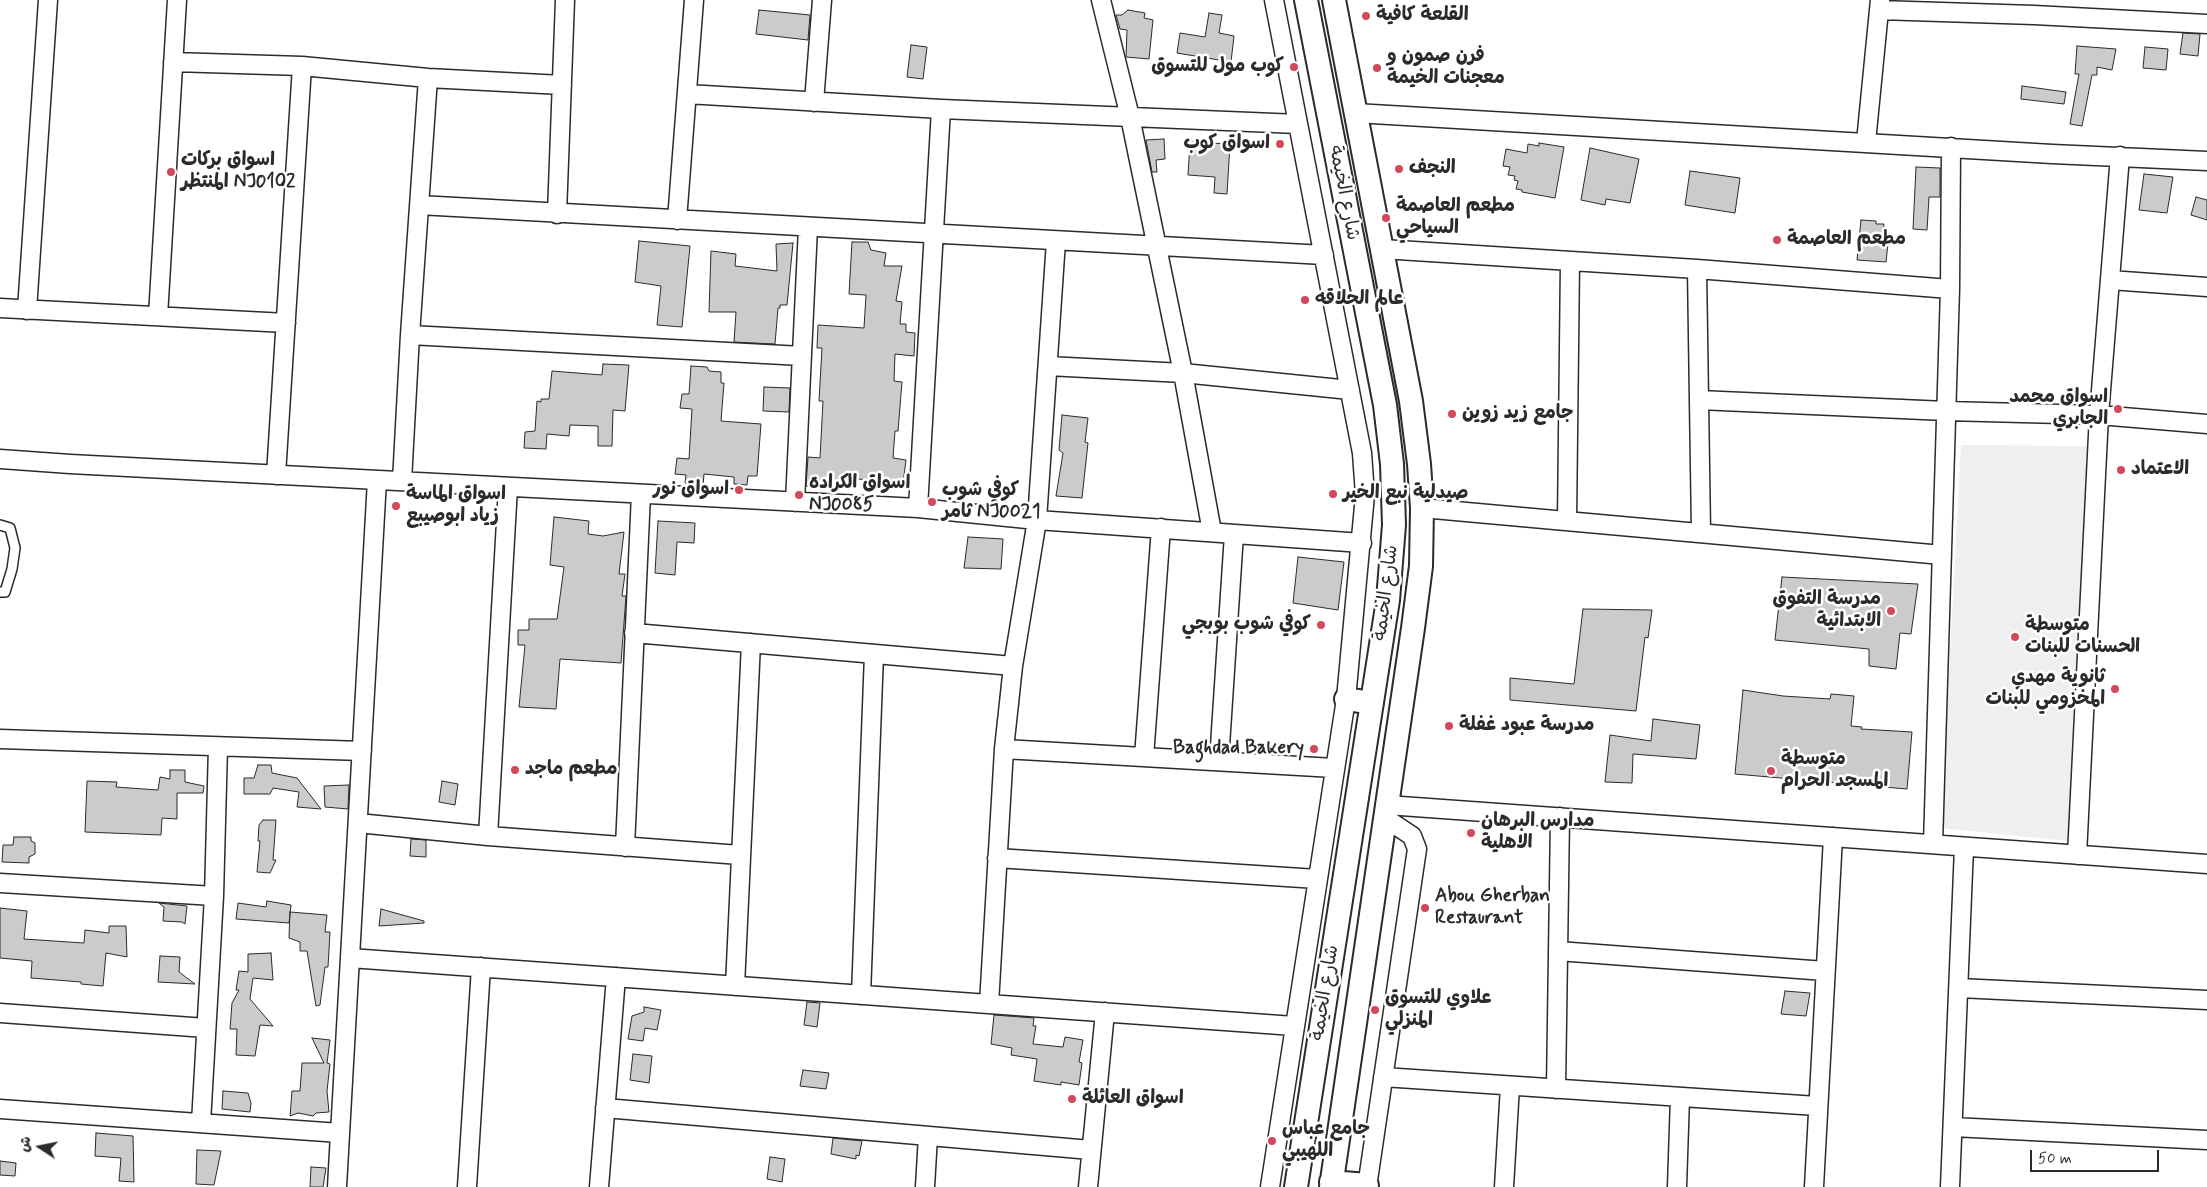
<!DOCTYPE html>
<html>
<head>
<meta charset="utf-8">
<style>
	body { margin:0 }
	#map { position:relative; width:2207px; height:1187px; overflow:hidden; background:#fff; font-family:Mynerve,"Playpen Sans Arabic",sans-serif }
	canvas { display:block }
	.north { position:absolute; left:15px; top:1122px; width:50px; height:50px; -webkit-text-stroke:4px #fff; paint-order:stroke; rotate:281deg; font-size:14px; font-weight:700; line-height:20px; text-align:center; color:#2b2b2b }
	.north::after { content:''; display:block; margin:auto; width:18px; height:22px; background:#2b2b2b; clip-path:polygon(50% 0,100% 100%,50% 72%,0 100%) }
	.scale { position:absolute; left:2030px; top:1150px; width:129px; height:22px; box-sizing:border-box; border:2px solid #2b2b2b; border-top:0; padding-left:6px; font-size:15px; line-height:18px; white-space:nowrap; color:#2b2b2b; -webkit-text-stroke:4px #fff; paint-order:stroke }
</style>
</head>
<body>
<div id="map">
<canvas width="2207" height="1187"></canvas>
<div class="north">ش</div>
<div class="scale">50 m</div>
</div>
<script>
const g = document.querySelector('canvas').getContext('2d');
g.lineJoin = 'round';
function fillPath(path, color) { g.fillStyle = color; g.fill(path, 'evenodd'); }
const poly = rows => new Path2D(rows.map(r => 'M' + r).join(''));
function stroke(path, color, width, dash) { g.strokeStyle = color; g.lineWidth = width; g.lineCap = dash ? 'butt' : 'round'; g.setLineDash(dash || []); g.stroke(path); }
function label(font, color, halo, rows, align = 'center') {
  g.font = font + ' Mynerve,"Playpen Sans Arabic",sans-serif'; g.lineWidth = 5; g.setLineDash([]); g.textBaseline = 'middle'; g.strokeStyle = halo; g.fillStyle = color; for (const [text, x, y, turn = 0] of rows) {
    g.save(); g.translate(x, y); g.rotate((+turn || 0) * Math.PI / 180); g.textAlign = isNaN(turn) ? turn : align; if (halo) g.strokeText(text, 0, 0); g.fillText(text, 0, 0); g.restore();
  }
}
const built = poly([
	[1961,445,2090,446,2068,841,1941,828]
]);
const building = poly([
	[759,10,810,15,808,40,756,34,759,10],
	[1128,10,1145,13,1144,18,1153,20,1149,59,1126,57,1127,30,1120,29,1116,15,1122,15,1128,10],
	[1209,13,1222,15,1219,33,1234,36,1231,62,1177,53,1180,33,1205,37,1209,13],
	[2183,33,2200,34,2198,56,2180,54,2183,33],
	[911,45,927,47,923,79,907,77,911,45],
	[2077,46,2116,49,2112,70,2097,67,2097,75,2092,75,2082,126,2070,124,2079,74,2075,74,2077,46],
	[2145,47,2168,49,2166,70,2143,68,2145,47],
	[2022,86,2066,92,2064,104,2021,99,2022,86],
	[1164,139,1165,159,1156,160,1157,172,1152,172,1146,140,1164,139],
	[1190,142,1230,144,1227,194,1214,193,1215,177,1188,175,1190,142],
	[1539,143,1564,147,1555,198,1522,192,1522,190,1516,189,1518,181,1514,180,1515,176,1508,175,1510,167,1503,166,1506,149,1527,153,1528,144,1539,146,1539,143],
	[1590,148,1639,159,1630,203,1606,199,1605,205,1581,200,1590,148],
	[1916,167,1940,168,1940,197,1929,197,1927,230,1913,229,1916,167],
	[1690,171,1740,178,1735,213,1685,205,1690,171],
	[2144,174,2173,177,2167,213,2139,210,2144,174],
	[2196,197,2207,200,2207,220,2191,215,2196,197],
	[1861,220,1876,221,1876,224,1884,224,1883,234,1889,234,1886,262,1857,260,1861,220],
	[639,241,690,246,682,327,657,325,661,286,635,282,639,241],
	[852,242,868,242,871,250,886,253,884,266,902,266,896,301,902,302,900,324,906,324,906,332,915,333,914,356,895,354,894,381,902,382,898,431,895,431,893,458,906,460,903,484,850,478,849,485,829,481,828,488,806,486,808,457,820,458,823,401,819,401,822,348,817,348,818,325,864,328,866,295,849,294,852,242],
	[793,243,787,305,780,305,780,308,778,308,775,344,734,342,736,312,709,312,711,251,736,254,735,266,777,271,776,244,793,243],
	[603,364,629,365,625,411,613,410,612,446,598,446,598,426,570,425,569,436,547,434,546,449,524,448,525,432,535,431,537,401,541,402,541,399,549,399,552,371,602,375,603,364],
	[691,366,707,367,709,371,721,372,721,383,724,383,721,421,761,424,757,476,748,476,747,485,734,484,734,477,704,474,703,486,685,483,686,475,675,474,677,458,689,459,692,409,680,408,682,394,689,394,691,366],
	[764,387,790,388,789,412,763,411,764,387],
	[1062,415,1088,418,1085,442,1088,443,1082,498,1056,496,1063,453,1059,450,1062,415],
	[554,517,589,521,588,534,603,536,624,532,619,574,625,574,622,596,626,596,621,663,560,659,556,709,519,707,525,645,518,645,518,630,529,630,529,619,557,619,564,567,550,565,554,517],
	[658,521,695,523,694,543,677,542,675,575,655,573,658,521],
	[968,537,1003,539,1001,569,964,568,968,537],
	[1298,557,1344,562,1338,610,1293,603,1298,557],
	[1782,577,1918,584,1911,634,1900,633,1896,669,1869,666,1869,649,1775,640,1782,577],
	[1583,609,1652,610,1648,638,1645,637,1636,711,1510,700,1510,678,1574,684,1583,609],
	[1743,690,1783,696,1830,699,1831,694,1854,696,1851,726,1862,727,1861,729,1912,732,1907,789,1735,774,1743,690],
	[1653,719,1700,725,1696,759,1633,754,1632,783,1605,782,1610,735,1651,741,1653,719],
	[258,765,271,765,272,773,297,778,321,809,297,807,299,792,273,788,270,794,244,794,244,778,254,778,258,765],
	[170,770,185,770,185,782,204,786,203,793,177,793,177,819,162,818,161,835,85,832,87,781,117,782,116,787,158,790,160,777,170,779,170,770],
	[442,781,458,784,455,805,439,802,442,781],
	[349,785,348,809,325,807,324,786,349,785],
	[263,820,276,820,273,860,276,860,270,873,257,872,260,841,258,841,259,825,263,820],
	[14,837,31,837,31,841,35,843,35,854,29,857,29,863,2,862,3,845,13,845,14,837],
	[411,839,426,840,426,857,410,856,411,839],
	[267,901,291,905,289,923,236,919,238,903,266,907,267,901],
	[159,903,187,906,185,924,182,922,163,921,164,907,159,903],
	[0,908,27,911,24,939,84,943,85,930,109,933,109,926,126,926,127,957,106,953,103,986,81,984,81,982,31,978,32,961,0,958,0,908],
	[381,909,424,921,424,923,379,926,381,909],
	[290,912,327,915,325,932,330,932,328,967,325,967,320,1005,316,1006,307,951,300,951,300,942,289,938,290,912],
	[271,953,273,980,253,978,250,999,273,1026,260,1025,255,1056,236,1055,237,1029,230,1029,232,1003,239,990,236,990,239,971,248,972,248,954,271,953],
	[160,956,180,957,179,972,195,984,158,982,160,956],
	[1785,991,1810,993,1806,1016,1781,1014,1785,991],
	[807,1002,820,1003,817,1027,804,1025,807,1002],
	[644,1007,661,1010,657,1030,645,1028,643,1041,628,1039,632,1016,644,1012,644,1007],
	[994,1015,1034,1018,1033,1026,1036,1026,1033,1044,1063,1047,1065,1037,1083,1040,1079,1062,1082,1063,1079,1085,1061,1082,1061,1085,1034,1081,1037,1059,1011,1055,1012,1048,991,1044,994,1015],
	[312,1038,330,1040,327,1063,330,1064,327,1091,329,1112,316,1113,313,1116,298,1113,290,1116,292,1091,300,1091,302,1063,324,1063,312,1038],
	[633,1054,652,1056,649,1083,630,1080,633,1054],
	[803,1070,829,1073,826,1089,800,1086,803,1070],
	[223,1091,248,1093,251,1103,250,1112,222,1109,223,1091],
	[96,1133,133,1136,134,1182,119,1181,121,1158,95,1156,96,1133],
	[833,1138,862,1141,859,1156,856,1155,856,1159,831,1154,833,1138],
	[197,1150,221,1151,214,1185,196,1184,197,1150],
	[770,1157,785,1159,782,1182,767,1179,770,1157],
	[0,1161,16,1163,15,1176,0,1175,0,1161],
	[311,1167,326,1168,323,1187,310,1187,311,1167]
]);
const service = poly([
	[0,525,10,528,15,548,12,569,5,592,0,592]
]);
const minor = poly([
	[1101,0,1130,117,1183,373,1212,532],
	[1879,10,2034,15,2207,24],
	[173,62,302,66,428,78,562,85],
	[687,94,941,109,1298,124],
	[814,102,822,0],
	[1355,113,2052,154,2207,161],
	[1866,142,1880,0],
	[419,205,1324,255],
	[557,214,565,0],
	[677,220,694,0],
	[1382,249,1697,269,1950,289],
	[1697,269,1701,532],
	[2110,280,2207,287],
	[0,308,286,323],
	[27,310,48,0],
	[158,316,177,0],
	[410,335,802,356],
	[1048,366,1183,373,1350,390],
	[1699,400,1946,411,2099,415,2207,424],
	[0,459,70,464,918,508,1037,520,1362,543],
	[276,475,302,66],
	[402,481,410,335,428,78],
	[795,502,808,227],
	[918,508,941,109],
	[1422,508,1942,555],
	[1567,521,1570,261],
	[634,633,1013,666],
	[0,739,362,751],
	[1004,749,1334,768],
	[1144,757,1161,528],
	[1219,761,1234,534],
	[1387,805,2207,864],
	[358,823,488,836,740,855],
	[488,836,508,487],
	[1933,844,1950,289,1951,147],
	[625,847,641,494],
	[2077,855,2099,415,2120,156],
	[997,858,1317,879],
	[0,883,214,896],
	[1558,951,1825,971],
	[350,958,1294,1026],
	[735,986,751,643],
	[1959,988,2207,1000],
	[861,995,874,654],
	[989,1004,1004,749,1013,666,1037,520,1056,241],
	[0,1013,206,1028],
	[1383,1077,1817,1106],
	[1556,1089,1560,817],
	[605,1108,1091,1150],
	[0,1109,340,1133],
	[201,1123,214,896,218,747],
	[1953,1127,2207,1140],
	[337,1187,377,480],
	[467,1187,481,967],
	[599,1187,616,977],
	[925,1187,928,1136],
	[1088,1187,1105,1012],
	[1270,1187,1346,699,1365,495,1362,453,1274,0],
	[1367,1187,1417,849,1412,836,1385,818],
	[1504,1187,1510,1086],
	[1677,1187,1680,1097],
	[1814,1187,1833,837],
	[1950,1187,1964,847]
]);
const tertiary = poly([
	[1346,699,1372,703],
	[1331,1182,1367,1185],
	[1296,1187,1388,600,1394,525,1392,464,1385,405,1306,0],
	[1331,1187,1413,628,1421,566,1422,508,1419,464,1411,401,1334,0]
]);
const markers = [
	[1366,16,5,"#d1495b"],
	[1294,67,5,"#d1495b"],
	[1377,68,5,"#d1495b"],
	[1280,144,5,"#d1495b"],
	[1399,169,5,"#d1495b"],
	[171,172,5,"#d1495b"],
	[1386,218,5,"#d1495b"],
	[1777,240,5,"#d1495b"],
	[1305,300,5,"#d1495b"],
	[2118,409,5,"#d1495b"],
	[1452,414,5,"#d1495b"],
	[2121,470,5,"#d1495b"],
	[739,490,5,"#d1495b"],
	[1333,494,5,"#d1495b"],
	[799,495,5,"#d1495b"],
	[932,502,5,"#d1495b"],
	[396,506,5,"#d1495b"],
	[1891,611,5,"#d1495b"],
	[1321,625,5,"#d1495b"],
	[2015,637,5,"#d1495b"],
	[2115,689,5,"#d1495b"],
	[1449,726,5,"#d1495b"],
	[1314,749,5,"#d1495b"],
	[515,770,5,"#d1495b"],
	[1771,771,5,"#d1495b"],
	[1471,833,5,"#d1495b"],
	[1425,908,5,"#d1495b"],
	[1375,1010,5,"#d1495b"],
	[1072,1099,5,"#d1495b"],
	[1272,1141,5,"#d1495b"]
];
const poiNames = [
	["القلعة كافية",1376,16],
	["فرن صمون و",1387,57],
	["معجنات الخيمة",1387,79],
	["كوب مول للتسوق",1284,67,"right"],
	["اسواق كوب",1270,144,"right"],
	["اسواق بركات",181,161],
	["المنتظر NJ0102",181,183],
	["النجف",1409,169],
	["مطعم العاصمة",1396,207],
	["السياحي",1396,229],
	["مطعم العاصمة",1787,240],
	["عالم الحلاقه",1315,300],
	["اسواق محمد",2108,398,"right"],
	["الجابري",2108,420,"right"],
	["جامع زيد زوين",1462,414],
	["الاعتماد",2131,470],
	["اسواق الكراده",809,484],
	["NJ0085",809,506],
	["اسواق نور",729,490,"right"],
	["كوفي شوب",942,491],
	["ثامر NJ0021",942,513],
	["صيدلية نبع الخير",1343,494],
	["اسواق الماسة",406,495],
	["زياد ابوصيبع",406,517],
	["مدرسة التفوق",1881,600,"right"],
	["الابتدائية",1881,622,"right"],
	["كوفي شوب بوبجي",1311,625,"right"],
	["متوسطة",2025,626],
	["الحسنات للبنات",2025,648],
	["ثانوية مهدي",2105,678,"right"],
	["المخزومي للبنات",2105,700,"right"],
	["مدرسة عبود غفلة",1459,726],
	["Baghdad Bakery",1304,749,"right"],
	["متوسطة",1781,760],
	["المسجد الحرام",1781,782],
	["مطعم ماجد",525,770],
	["مدارس البرهان",1481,822],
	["الاهلية",1481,844],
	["Abou Gherban",1435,897],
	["Restaurant",1435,919],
	["علاوي للتسوق",1385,999],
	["المنزلي",1385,1021],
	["اسواق العائلة",1082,1099],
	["جامع عباس",1282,1130],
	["اللهيبي",1282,1152]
];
const streetNames = [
	["شارع الخيمة",1343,193,79],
	["شارع الخيمة",1387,593,-83],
	["شارع الخيمة",1326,993,-81]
];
fillPath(built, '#efefef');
fillPath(building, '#cbcbcb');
stroke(building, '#2b2b2b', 1);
stroke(service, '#2b2b2b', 12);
stroke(minor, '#2b2b2b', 21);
stroke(tertiary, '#2b2b2b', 26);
stroke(service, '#fff', 9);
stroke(minor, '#fff', 18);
stroke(tertiary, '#fff', 22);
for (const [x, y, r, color] of markers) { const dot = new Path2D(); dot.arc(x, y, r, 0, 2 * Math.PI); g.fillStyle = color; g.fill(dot); stroke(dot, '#fff', 2); }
label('bold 19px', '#2b2b2b', '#fff', poiNames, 'left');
label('19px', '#2b2b2b', '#fff', streetNames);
</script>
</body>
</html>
